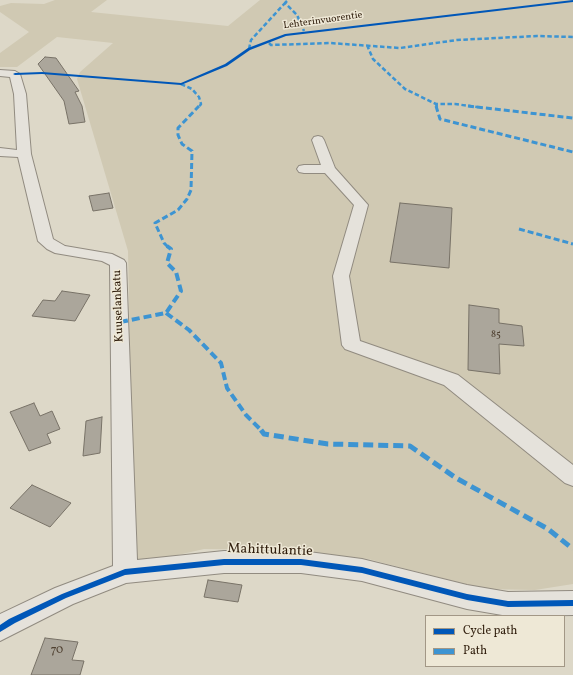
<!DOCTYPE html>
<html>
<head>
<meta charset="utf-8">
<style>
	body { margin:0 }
	#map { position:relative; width:573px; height:675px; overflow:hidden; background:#ddd8c8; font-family:Vollkorn,serif }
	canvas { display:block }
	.legend { position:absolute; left:425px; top:615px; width:140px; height:52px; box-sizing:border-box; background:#eee8d6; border:1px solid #a29786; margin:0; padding:5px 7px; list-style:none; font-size:12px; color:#301e0d }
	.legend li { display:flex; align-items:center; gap:8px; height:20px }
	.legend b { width:20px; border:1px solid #a29786 }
</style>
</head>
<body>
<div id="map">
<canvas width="573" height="675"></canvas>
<ul class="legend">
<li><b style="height:5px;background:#0057b8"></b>Cycle path</li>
<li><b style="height:5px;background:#3d94d2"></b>Path</li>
</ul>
</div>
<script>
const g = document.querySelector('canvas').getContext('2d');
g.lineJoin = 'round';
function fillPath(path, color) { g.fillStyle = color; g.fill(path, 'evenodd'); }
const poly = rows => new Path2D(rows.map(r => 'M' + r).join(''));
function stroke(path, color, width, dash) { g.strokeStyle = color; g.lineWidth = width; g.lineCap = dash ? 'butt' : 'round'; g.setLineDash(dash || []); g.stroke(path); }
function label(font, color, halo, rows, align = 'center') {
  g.font = font + ' Vollkorn,serif'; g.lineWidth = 3; g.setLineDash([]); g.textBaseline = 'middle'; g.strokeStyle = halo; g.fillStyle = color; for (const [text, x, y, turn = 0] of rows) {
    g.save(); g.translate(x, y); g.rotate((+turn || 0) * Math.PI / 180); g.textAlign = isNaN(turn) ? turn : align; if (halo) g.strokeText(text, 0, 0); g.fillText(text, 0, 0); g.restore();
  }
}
const green = poly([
	[55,0,107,0,91,12,228,26,260,0,573,0,573,584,535,590,484,589,368,559,290,550,204,549,134,565,128,251,77,79,80,72,113,43,57,37,17,67,0,67,0,53,29,32,0,12,0,6,11,3,44,4]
]);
const building = poly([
	[45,57,56,58,79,91,75,92,82,106,85,122,69,124,64,101,38,64,45,57],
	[109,193,113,208,93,211,89,196,109,193],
	[400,203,452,208,449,268,390,262,400,203],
	[62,291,90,295,75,321,32,316,43,300,55,301,62,291],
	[469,305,499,309,499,323,522,326,524,346,499,344,500,374,468,370,469,305],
	[34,403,40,416,52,411,60,429,47,434,51,443,29,451,10,412,34,403],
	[102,417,100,453,83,456,86,421,102,417],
	[32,485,71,503,50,527,10,508,32,485],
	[208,580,242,585,238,602,204,597,208,580],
	[45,638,78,642,72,660,84,661,80,675,31,675,45,638]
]);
const minor = poly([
	[0,70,15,71,20,74,26,94,31,154,53,239,65,246,112,254,124,260,126,263,137,560,224,551,301,551,362,559,467,585,508,592,573,591,573,615,508,616,467,609,362,581,301,573,224,573,126,583,73,604,0,641,0,614,55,588,113,566,110,265,102,261,55,253,47,249,38,241,18,157,0,156,0,148,17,150,14,94,10,77,0,76,0,70],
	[318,136,322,137,324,140,335,168,368,205,349,276,360,341,458,375,573,465,573,486,565,483,444,385,345,349,342,345,333,276,354,205,325,173,304,173,299,172,297,169,299,166,304,165,321,165,312,140,314,137,318,136]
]);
const quietFar3 = poly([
	[287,1,285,3,297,15,304,31],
	[269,43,271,45,330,43,400,48,457,40,537,36,573,37],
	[367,45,373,59,405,89,436,104,455,104,477,107],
	[249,49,251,40,285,3],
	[181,84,192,89,199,97,201,104,199,107],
	[436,104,437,107]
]);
const quietFar2 = poly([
	[436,106,440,119,573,152],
	[468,106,573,118],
	[519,229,573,244],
	[168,247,164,243,155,223,178,210,187,199,191,190,192,151,182,144,178,135,178,128,199,106]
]);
const quietFar1 = poly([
	[166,313,189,330,221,363,227,388,246,415,262,431],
	[120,322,166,313,181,291,176,272,167,263,171,249,167,246]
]);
const quiet = poly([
	[261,430,264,434,328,444,410,446,456,478,548,529,573,549]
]);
const cycleway = poly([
	[573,0,573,2,286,36,250,50,227,66,181,85,42,74,15,75,13,74,15,73,42,72,181,83,225,64,248,48,285,34,573,0],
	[224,559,301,559,362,567,467,594,508,601,573,600,573,606,508,607,467,600,362,573,301,565,224,565,125,575,66,598,15,623,0,632,0,625,9,619,62,594,125,569,224,559]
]);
const farStreetnames = [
	["Lehterinvuorentie",323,21,-8]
];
const numberNames = [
	["85",496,335]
];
const streetNames = [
	["Kuuselankatu",119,306,-92]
];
const nearNumbernames = [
	["70",57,651]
];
const nearStreetnames = [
	["Mahittulantie",270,551,2]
];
fillPath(green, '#d0c9b3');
fillPath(building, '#aba69b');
stroke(building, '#787267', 1);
stroke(minor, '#918b80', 2);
fillPath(minor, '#e5e2db');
stroke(quietFar3, '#3d94d2', 2.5, [4.5, 2.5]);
stroke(quietFar2, '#3d94d2', 3, [6, 3]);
stroke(quietFar1, '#3d94d2', 4, [8, 4]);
stroke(quiet, '#3d94d2', 5, [10, 5]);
fillPath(cycleway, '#0057b8');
label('10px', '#301e0d', '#eee8d6', farStreetnames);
label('10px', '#4f4030', null, numberNames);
label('12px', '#301e0d', '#eee8d6', streetNames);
label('12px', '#4f4030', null, nearNumbernames);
label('14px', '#301e0d', '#eee8d6', nearStreetnames);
</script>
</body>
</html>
